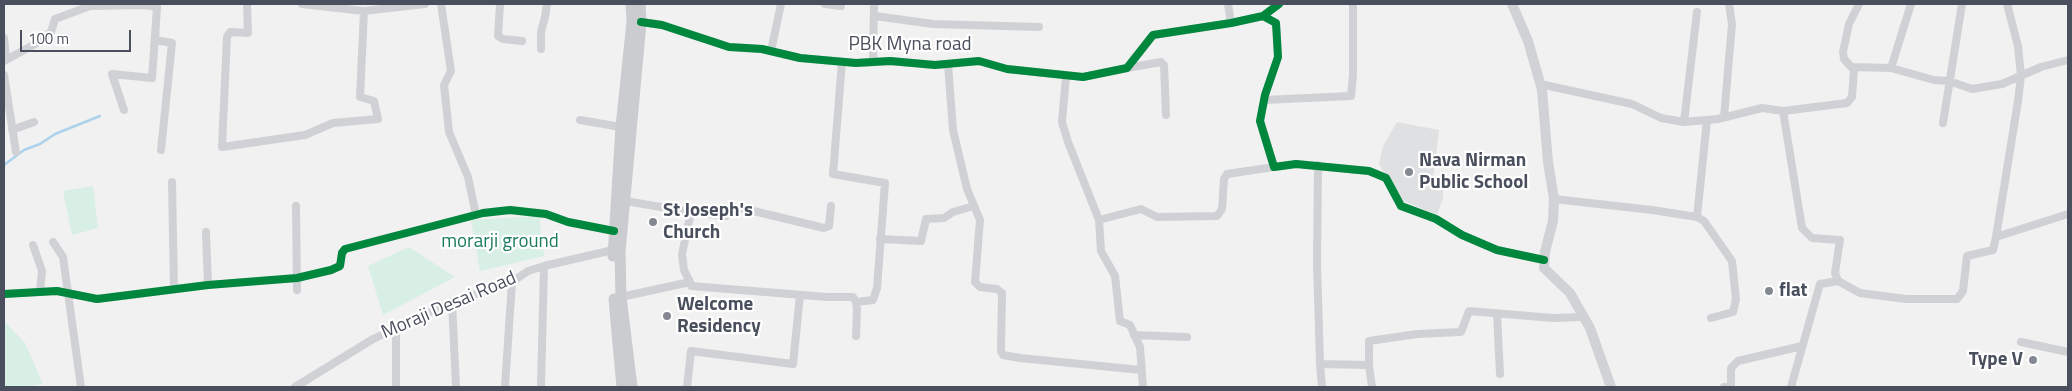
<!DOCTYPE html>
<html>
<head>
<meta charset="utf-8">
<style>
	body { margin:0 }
	#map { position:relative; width:2072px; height:391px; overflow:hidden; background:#f1f1f1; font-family:"Titillium Web",sans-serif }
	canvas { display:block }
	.frame { position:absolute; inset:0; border:5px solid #494f5d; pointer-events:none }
	.scale { position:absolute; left:20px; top:30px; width:111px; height:22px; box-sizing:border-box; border:2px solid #494f5d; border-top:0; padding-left:6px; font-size:15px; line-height:18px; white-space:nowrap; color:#494f5d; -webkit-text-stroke:4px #fff; paint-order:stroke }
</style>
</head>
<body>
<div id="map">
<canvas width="2072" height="391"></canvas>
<div class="frame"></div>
<div class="scale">100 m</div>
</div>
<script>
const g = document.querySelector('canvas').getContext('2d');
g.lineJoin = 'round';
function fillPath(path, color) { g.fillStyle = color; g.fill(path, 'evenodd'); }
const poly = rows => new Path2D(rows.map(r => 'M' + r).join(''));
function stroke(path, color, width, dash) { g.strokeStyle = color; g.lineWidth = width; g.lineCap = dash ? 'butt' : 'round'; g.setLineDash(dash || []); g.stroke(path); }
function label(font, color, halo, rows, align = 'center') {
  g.font = font + ' "Titillium Web",sans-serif'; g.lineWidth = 4.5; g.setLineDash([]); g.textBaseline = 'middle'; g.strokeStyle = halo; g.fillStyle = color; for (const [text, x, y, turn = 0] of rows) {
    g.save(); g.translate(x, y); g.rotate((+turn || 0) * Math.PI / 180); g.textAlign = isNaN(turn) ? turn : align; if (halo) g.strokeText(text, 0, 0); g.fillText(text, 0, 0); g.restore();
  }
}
const education = poly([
	[1397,122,1439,130,1433,180,1443,186,1443,198,1437,215,1401,200,1379,164,1383,146]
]);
const green = poly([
	[93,186,98,228,72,235,63,191],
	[539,216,544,256,480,271,471,220],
	[409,247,455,277,383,315,368,266],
	[4,321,25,343,43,384,24,387,4,387]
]);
const stream = poly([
	[4,165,24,150,40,144,55,134,100,116]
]);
const street = poly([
	[247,4,248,33,230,32,227,37,222,147,305,135,333,123,378,119,374,101,360,97,364,11],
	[302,4,364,11,425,4],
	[441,4,451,71,444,85,449,132,468,177,476,215],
	[500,4,498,36,503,39,522,41],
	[825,4,841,6],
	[1228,4,1231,23],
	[1911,4,1891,68,1934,80,1949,81,1972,89,2002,84,2041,67,2068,60],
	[875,16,933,24,1039,27],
	[1263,16,1276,23,1278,57,1265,95,1260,121,1274,167,1296,164,1369,171,1386,178,1401,206,1436,219,1462,235,1497,250,1544,260],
	[641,22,662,25,729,47,762,49,800,58,856,63,890,61,935,65,979,61,1007,69,1083,77,1127,68,1153,35,1231,23,1263,16,1279,4],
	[4,38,6,59],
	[541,49,541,32,545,17,547,4],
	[771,51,781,4],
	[4,61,37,43,51,32,55,19,74,12,90,6,143,5,157,7,157,4],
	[842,62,833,174,885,183,877,288,873,300,856,302],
	[873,62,874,4],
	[948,64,953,130,967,189,980,220,975,282,980,287,997,289,1002,293,1001,351,1003,355,1020,358,1141,370],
	[1852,67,1891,68],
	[1127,68,1161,62,1164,65,1166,115],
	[4,75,16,152],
	[1066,76,1062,122,1068,142,1099,220,1101,251,1115,276,1120,321,1130,325,1140,347,1143,387],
	[1540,84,1632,104,1661,118,1684,122,1718,119,1762,108,1783,111,1847,103,1852,97,1854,70,1844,59,1843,52,1849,24,1859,4],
	[1264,100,1351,96,1353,76,1353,4],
	[124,110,112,74,152,78,157,7,155,40,172,43,161,150],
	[1783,111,1802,228,1812,238,1840,240,1835,273,1838,281,1820,284,1791,387],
	[1724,117,1732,24,1729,4],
	[580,120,621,127],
	[1684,122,1697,12],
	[1943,123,1962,4],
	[12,130,34,122],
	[1318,165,1317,264,1320,364,1369,365,1372,387],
	[172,182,174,289],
	[1554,199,1652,210,1697,217,1704,221,1732,261,1736,299,1733,312,1711,318],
	[625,201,691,212],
	[296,206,297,290],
	[1697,217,1707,120],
	[1099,220,1141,209,1157,217,1217,216,1222,209,1224,179,1227,174,1274,167],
	[206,232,208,285],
	[1996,237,2018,101,2021,76,2018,46,2007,4],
	[880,239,921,241,926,219,944,218,953,212,974,206],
	[53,242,63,257,81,387],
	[33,245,42,271,40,292],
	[1838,281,1860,293,1906,299,1957,299,1963,291,1967,256,1993,250,1996,237,2068,214],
	[690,282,684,270,682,254,691,212,726,216,733,208,741,208,824,228,829,226,831,206],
	[4,294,57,291,97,299,208,285,297,278,331,270,340,266,342,253,345,249,483,213,510,210,546,214,568,222,614,231],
	[621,297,690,282,691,286,827,297,853,297,856,302,857,309,856,336],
	[452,302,456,387],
	[1497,314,1500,374],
	[396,328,396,387],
	[1134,335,1187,337],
	[2021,342,2068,352],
	[1320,364,1322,387],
	[1369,365,1369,341,1417,334,1461,332,1469,311,1553,318,1583,317],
	[295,387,373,339,452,302,512,282,528,271,544,266,613,250],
	[505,387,512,282],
	[541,387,544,266],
	[687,387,691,351,793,364,800,295],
	[1724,387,1731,387,1731,368,1738,361,1802,346]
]);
const secondary = poly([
	[1512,4,1528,41,1542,90,1548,162,1554,199,1553,221,1545,252,1544,268,1570,293,1590,328,1611,387]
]);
const primary = poly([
	[613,256,621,127,632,22,631,4],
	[614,299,622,387],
	[632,387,621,297,620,252,641,22,640,4]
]);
const cycleway = poly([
	[1263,16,1276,23,1278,57,1265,95,1260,121,1274,167,1296,164,1369,171,1386,178,1401,206,1436,219,1462,235,1497,250,1544,260],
	[641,22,662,25,729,47,762,49,800,58,856,63,890,61,935,65,979,61,1007,69,1083,77,1127,68,1153,35,1231,23,1263,16,1279,4],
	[4,294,57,291,97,299,208,285,297,278,331,270,340,266,342,253,345,249,483,213,510,210,546,214,568,222,614,231]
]);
const markers = [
	[1409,172,5,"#848891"],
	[653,222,5,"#848891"],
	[1769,291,5,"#848891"],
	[667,316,5,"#848891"],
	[2033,360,5,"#848891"]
];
const streetNames = [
	["PBK Myna road",910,45],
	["Moraji Desai Road",449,306,-23]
];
const poiNames = [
	["Nava Nirman",1419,161],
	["Public School",1419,183],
	["St Joseph's",663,211],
	["Church",663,233],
	["flat",1779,291],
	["Welcome",677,305],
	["Residency",677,327],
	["Type V",2023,360,"right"]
];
const parkNames = [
	["morarji ground",500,242]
];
fillPath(education, '#dfe0e1');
fillPath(green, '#d7efe5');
stroke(stream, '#add2eb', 2.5);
stroke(street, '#cfd1d4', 8);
stroke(secondary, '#d0d2d5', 10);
stroke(primary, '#caccd0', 11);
stroke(cycleway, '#00873e', 8);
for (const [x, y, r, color] of markers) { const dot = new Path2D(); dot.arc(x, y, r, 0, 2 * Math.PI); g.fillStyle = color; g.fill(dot); stroke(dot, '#fff', 2); }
label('19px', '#494f5d', '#fff', streetNames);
label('bold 19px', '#494f5d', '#fff', poiNames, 'left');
label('19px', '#1c7c5f', '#fff', parkNames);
</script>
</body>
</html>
